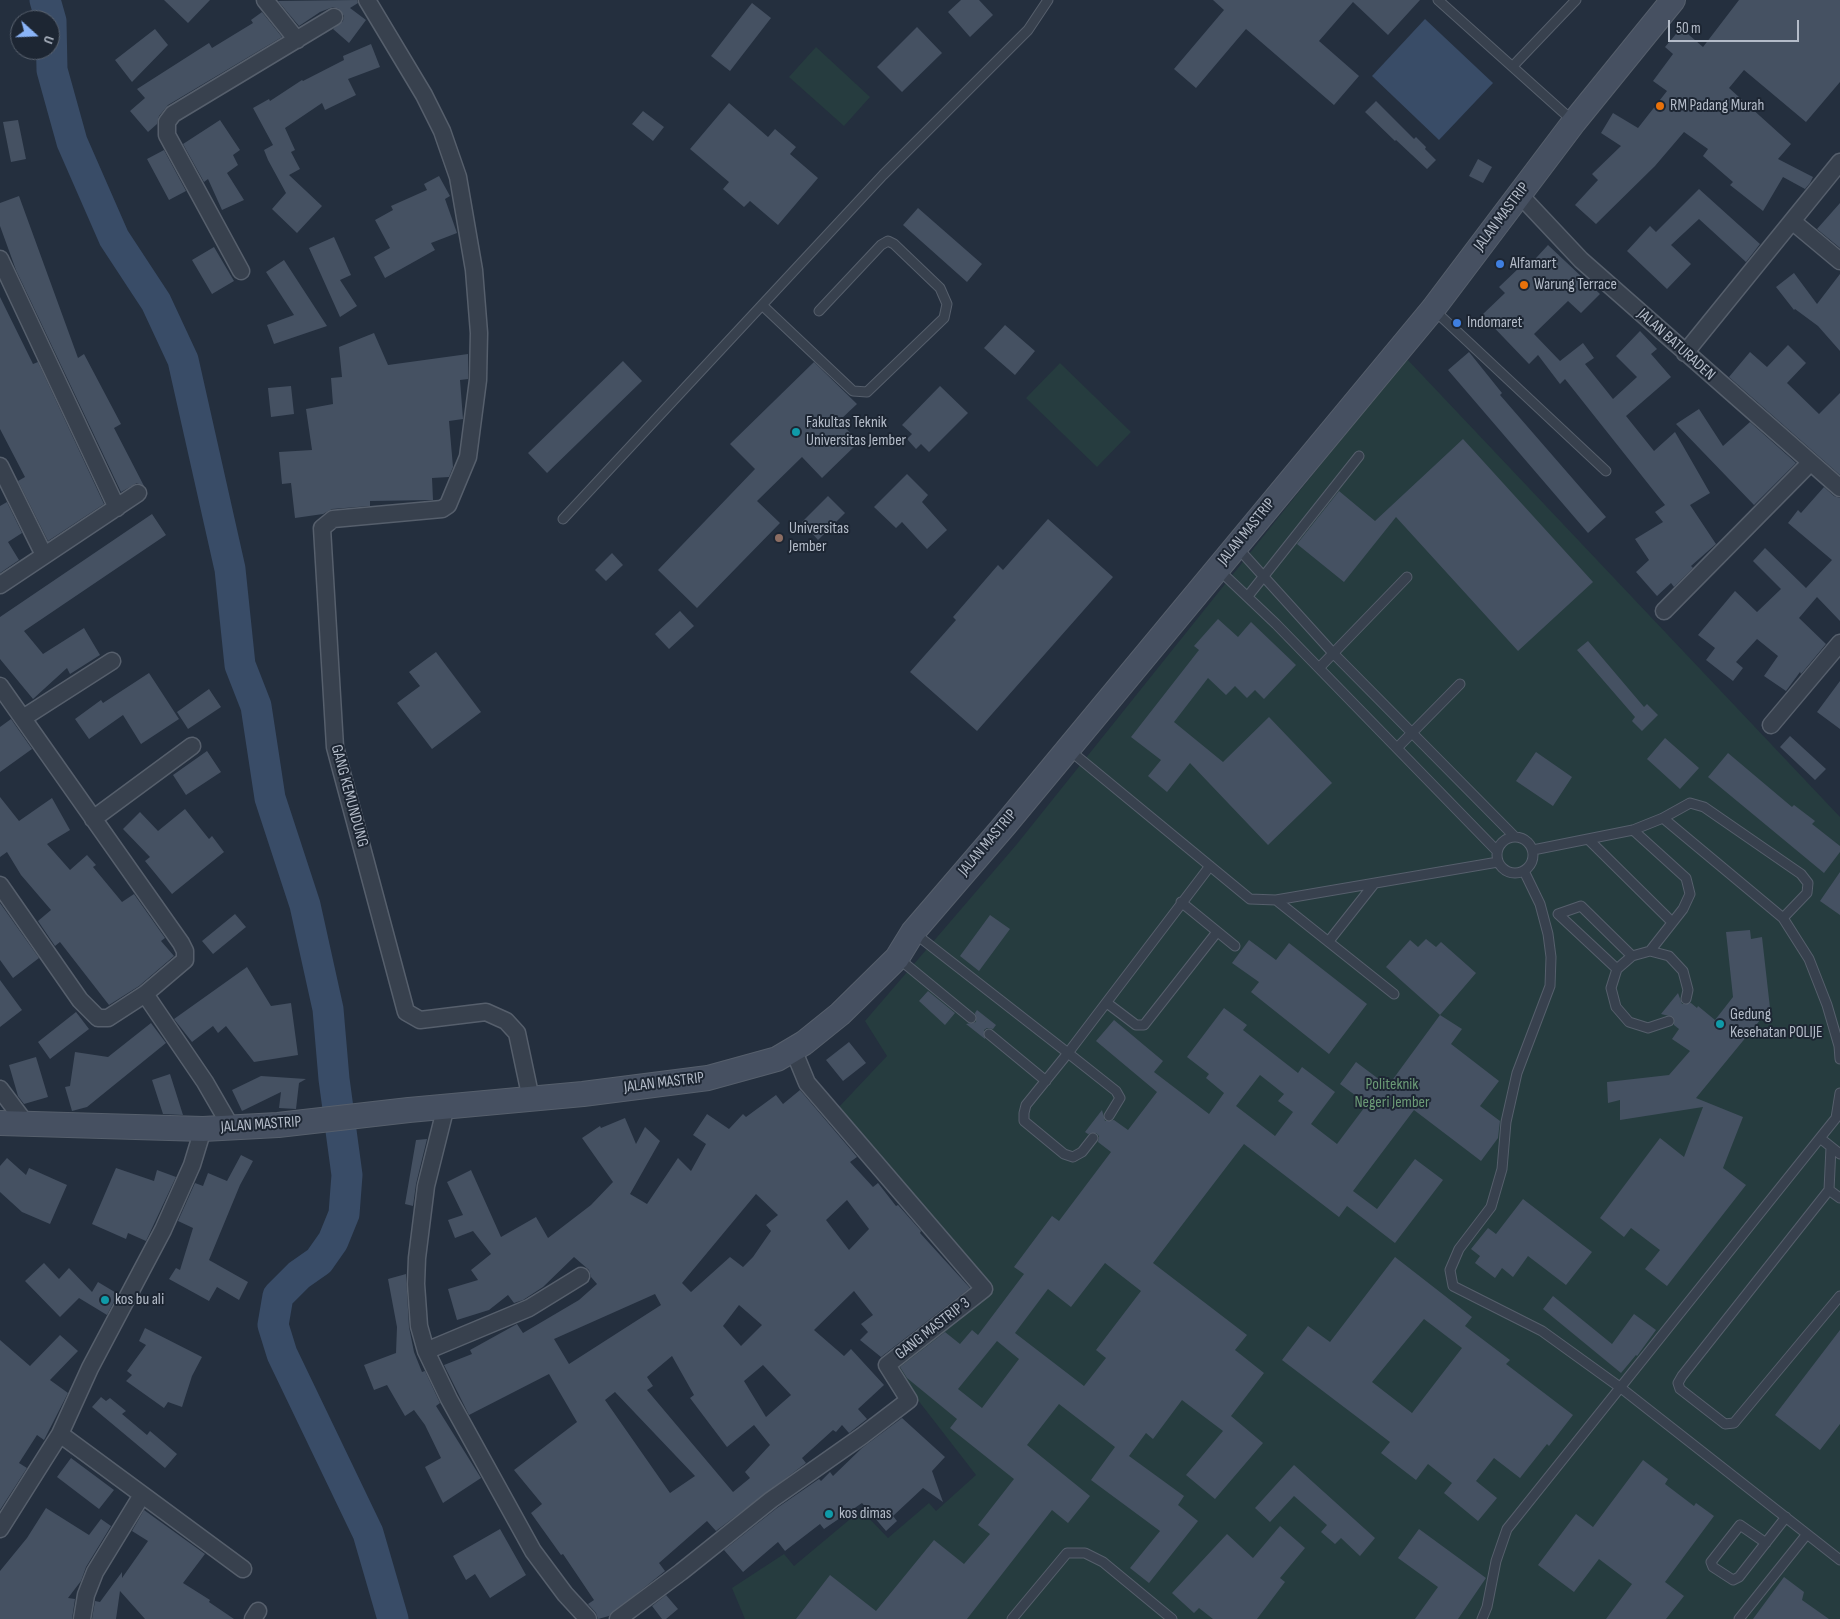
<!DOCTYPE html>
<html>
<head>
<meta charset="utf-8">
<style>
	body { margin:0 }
	#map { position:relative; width:1840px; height:1619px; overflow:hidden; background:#242f3e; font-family:"Sofia Sans Condensed",sans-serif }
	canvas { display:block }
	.north { position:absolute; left:10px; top:10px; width:50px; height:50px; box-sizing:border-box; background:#1d2633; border:1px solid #59626f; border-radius:50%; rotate:110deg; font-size:14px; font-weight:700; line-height:20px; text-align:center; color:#b4bcc9 }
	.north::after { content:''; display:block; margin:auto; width:18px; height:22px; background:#8ab4f8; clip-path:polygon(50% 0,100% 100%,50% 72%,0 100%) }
	.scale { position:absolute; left:1668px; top:20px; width:131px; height:22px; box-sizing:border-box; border:2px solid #b4bcc9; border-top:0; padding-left:6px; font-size:15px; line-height:18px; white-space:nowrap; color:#b4bcc9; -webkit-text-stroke:4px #1d2633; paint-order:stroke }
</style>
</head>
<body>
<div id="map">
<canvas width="1840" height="1619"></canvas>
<div class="north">U</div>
<div class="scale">50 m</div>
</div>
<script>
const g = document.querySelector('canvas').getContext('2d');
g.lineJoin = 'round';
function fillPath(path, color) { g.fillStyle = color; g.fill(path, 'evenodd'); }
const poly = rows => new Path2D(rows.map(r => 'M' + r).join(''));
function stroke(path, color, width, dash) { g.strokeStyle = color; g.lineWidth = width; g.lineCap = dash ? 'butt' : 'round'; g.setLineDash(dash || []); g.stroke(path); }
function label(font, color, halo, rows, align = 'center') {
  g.font = font + ' "Sofia Sans Condensed",sans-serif'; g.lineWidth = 4; g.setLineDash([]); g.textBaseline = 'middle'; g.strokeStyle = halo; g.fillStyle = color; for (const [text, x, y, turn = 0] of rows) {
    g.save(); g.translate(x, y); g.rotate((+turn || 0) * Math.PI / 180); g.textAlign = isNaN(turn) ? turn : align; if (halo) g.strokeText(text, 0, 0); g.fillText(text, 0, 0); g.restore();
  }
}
const green = poly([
	[816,47,870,97,844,126,789,77],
	[1406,358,1840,817,1840,1619,745,1619,732,1588,784,1554,794,1566,861,1510,888,1538,929,1503,936,1511,976,1475,890,1364,989,1289,838,1108,887,1056,865,1021,1017,844],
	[1060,363,1131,432,1097,467,1026,398]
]);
const water = poly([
	[1425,19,1493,83,1439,140,1372,76]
]);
const river = poly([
	[45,0,51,21,52,70,72,142,114,238,156,302,183,360,230,569,240,665,256,706,270,798,305,905,328,1009,334,1079,347,1175,344,1214,333,1241,319,1261,299,1275,278,1296,273,1325,282,1354,368,1533,393,1619]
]);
const building = poly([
	[164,0,210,0,188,23],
	[357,0,358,3,350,8,366,20,349,43,333,29,343,21,344,16,339,9,333,7,320,12,299,26,278,1],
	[961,0,979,0,993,15,970,37,948,12],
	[1213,0,1420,0,1388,35,1353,2,1319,41,1359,76,1334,105,1246,29,1196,88,1174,69,1224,10],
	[1739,0,1840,0,1840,82,1806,122,1744,70,1729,88,1791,144,1778,159,1813,177,1810,183,1805,189,1783,177,1763,211,1730,185,1733,182,1703,156,1708,149,1684,132,1655,166,1596,224,1575,205,1598,180,1592,174,1621,146,1601,133,1613,113,1638,128,1667,91,1653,81,1673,54,1665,47,1681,28,1703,47],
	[752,3,771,18,730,71,711,56],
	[262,12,282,37,168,105,159,116,157,124,148,132,130,111,145,98,137,89,209,43,212,48,253,23,251,20],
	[917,27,942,53,902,92,877,67],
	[155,29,168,45,132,82,115,60],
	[371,44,380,67,348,79,356,95,325,110,322,103,285,128,295,150,291,152,300,169,289,175,322,206,297,233,272,209,286,193,268,160,264,150,273,145,253,108,269,99,270,101,302,80,303,81,344,60,343,56],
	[1376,101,1414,139,1416,137,1426,147,1425,149,1436,160,1427,169,1396,140,1395,141,1365,112],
	[729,103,768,137,775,129,796,147,790,154,818,178,778,225,750,201,744,207,723,189,729,182,690,149],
	[643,111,664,127,653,141,632,124],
	[18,120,26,159,11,162,3,122],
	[220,120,240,150,233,155,238,165,227,173,244,200,222,210,208,179,204,182,183,144],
	[164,150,186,191,169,200,147,159],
	[1478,159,1492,167,1483,183,1469,176],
	[439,176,450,196,445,199,457,233,431,243,435,250,385,278,374,257,390,248,375,220,393,210,391,206,427,190,424,184],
	[1699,189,1760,244,1746,262,1699,219,1671,245,1691,264,1667,289,1627,251,1650,226,1656,232],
	[19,196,78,358,84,354,121,424,114,428,144,486,137,483,121,492,16,270,0,226,0,203],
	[1840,203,1840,248,1817,229],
	[918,208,982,264,967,282,903,225],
	[334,237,351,275,340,280,357,306,340,317,309,248],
	[1548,245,1600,294,1581,313,1568,301,1534,334,1560,361,1583,343,1594,358,1585,364,1613,399,1637,377,1616,356,1640,331,1657,349,1651,354,1671,377,1626,416,1654,451,1675,432,1710,493,1690,505,1716,544,1691,566,1693,568,1674,587,1671,583,1657,596,1636,572,1649,560,1635,539,1663,522,1655,512,1665,505,1565,379,1560,384,1538,355,1529,364,1482,315,1505,293,1499,287,1521,266,1525,270],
	[214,247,234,281,212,294,192,260],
	[284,260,327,326,274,344,267,325,294,315,266,272],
	[1794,273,1817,304,1840,274,1840,351,1818,326,1795,309,1794,310,1776,287],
	[0,297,33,364,38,362,104,504,48,541,18,481,25,477,0,429],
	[1005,325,1035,351,1015,375,984,348],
	[374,333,388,365,468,354,468,379,460,380,463,419,449,421,453,467,449,477,432,478,433,500,370,501,370,506,332,509,323,514,295,518,291,483,282,484,279,452,312,450,306,409,333,404,331,378,342,377,339,347],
	[1788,345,1806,363,1787,383,1819,414,1840,393,1840,475,1729,377,1750,352,1767,367],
	[1469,352,1502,393,1500,395,1606,517,1588,533,1448,370],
	[623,361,642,381,547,473,528,453],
	[814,362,857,404,839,421,859,442,822,478,802,457,757,501,780,523,697,608,658,570,755,469,730,444],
	[291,386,294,414,271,417,268,388],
	[940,386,968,413,929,452,921,444,916,449,907,439,912,434,902,425],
	[1699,409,1723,446,1750,422,1796,463,1754,505,1676,424],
	[1463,439,1593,582,1518,651,1396,517,1344,582,1297,544,1339,491,1375,521],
	[907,474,928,495,922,502,947,530,927,549,902,522,896,528,874,507],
	[1824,487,1834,496,1840,498,1840,621,1817,597,1799,618,1826,644,1801,674,1800,672,1786,691,1764,676,1778,656,1757,639,1736,662,1743,668,1733,681,1706,660,1715,648,1698,635,1735,591,1757,612,1781,589,1753,561,1765,548,1806,588,1832,560,1788,523,1798,510,1801,513],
	[828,496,845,513,818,540,802,522],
	[7,502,22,533,8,542,19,560,0,573,0,506],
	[152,514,166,535,24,631,43,654,84,628,100,655,70,674,67,668,33,699,0,659,0,617],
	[1048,519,1113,577,977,731,910,672,956,620,953,617,998,565,1003,570],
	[612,553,623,565,606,581,595,570],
	[680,611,694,626,669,649,655,634],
	[1218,619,1238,637,1251,622,1296,665,1264,699,1255,690,1247,698,1235,686,1226,695,1208,678,1174,722,1223,762,1269,717,1332,783,1268,845,1190,763,1167,792,1148,776,1161,760,1131,737,1199,650,1194,646],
	[1588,641,1644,707,1647,704,1658,715,1642,731,1632,721,1635,717,1577,650],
	[436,652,481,712,432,749,397,703,420,686,409,672],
	[149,673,179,719,141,744,123,715,89,739,75,719,101,700,103,703],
	[1840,681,1840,729,1817,712],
	[209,689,221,707,188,729,177,712],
	[11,719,32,749,0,772,0,727],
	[1790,736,1826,769,1815,780,1780,747],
	[1665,738,1699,768,1680,789,1647,759],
	[207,751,221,772,186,795,173,775],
	[1536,752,1572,777,1553,806,1516,781],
	[1728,753,1792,807,1794,805,1815,821,1812,824,1840,846,1840,852,1824,873,1708,777],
	[0,797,19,821,52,798,70,830,47,844,70,870,87,855,96,865,93,867,122,902,134,894,165,938,161,941,174,956,139,986,109,1005,60,942,55,946,38,921,51,910,21,875,7,852,0,857],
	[185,809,209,839,212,836,224,852,172,894,145,861,150,857,123,829,140,812,158,831],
	[1840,872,1840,915,1820,901],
	[0,903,39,958,13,978,0,960],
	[235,914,246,927,213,954,202,941],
	[990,915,1010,929,979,971,960,956],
	[1750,930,1751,939,1762,937,1770,1008,1696,1098,1743,1117,1723,1168,1746,1185,1667,1286,1645,1269,1660,1250,1631,1228,1624,1237,1600,1218,1660,1138,1684,1157,1703,1107,1620,1120,1620,1100,1608,1103,1607,1082,1669,1075,1690,1051,1672,1039,1679,1029,1674,1025,1673,1017,1661,1014,1678,993,1682,1004,1691,1003,1697,1008,1698,1006,1715,1020,1733,997,1726,932],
	[1426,939,1436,947,1441,942,1476,973,1440,1015,1386,967,1410,940,1418,947],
	[1249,940,1276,960,1289,943,1367,1004,1329,1054,1251,992,1259,982,1232,963],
	[247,967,271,1006,291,1003,298,1055,254,1062,226,1026,218,1033,213,1026,192,1042,174,1019],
	[0,980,22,1010,0,1027],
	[928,991,955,1013,945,1025,919,1001],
	[1224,1008,1247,1025,1243,1030,1298,1073,1302,1067,1335,1092,1311,1124,1337,1144,1367,1104,1340,1084,1356,1062,1388,1086,1440,1015,1462,1029,1451,1044,1499,1081,1480,1106,1500,1121,1498,1138,1481,1161,1414,1110,1353,1191,1377,1209,1415,1159,1443,1180,1395,1243,1347,1206,1339,1217,1244,1144,1153,1263,1247,1335,1235,1350,1264,1373,1231,1416,1263,1443,1215,1499,1186,1475,1223,1431,1182,1400,1153,1439,1146,1433,1129,1456,1184,1496,1178,1505,1198,1521,1149,1583,1130,1568,1160,1531,1091,1480,1115,1447,1059,1404,1027,1445,1090,1496,1068,1523,1052,1510,967,1619,796,1619,830,1575,876,1611,934,1540,964,1564,990,1534,978,1525,1014,1479,950,1428,957,1419,907,1378,900,1367,945,1332,960,1344,972,1330,978,1335,1024,1274,1014,1267,1052,1216,1059,1221,1111,1152,1098,1142,1099,1136,1096,1133,1088,1134,1085,1132,1102,1110,1105,1121,1114,1120,1128,1130,1157,1092,1096,1041,1114,1020,1163,1061,1154,1072,1209,1114,1224,1093,1206,1078,1209,1074,1187,1057],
	[1260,1075,1284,1094,1278,1101,1293,1112,1275,1136,1236,1106],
	[1105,1263,1141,1291,1096,1350,1106,1358,1084,1386,1015,1333,1048,1289,1071,1307],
	[997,1341,1019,1359,982,1408,958,1389],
	[977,1010,996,1025,993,1029,987,1028,984,1030,985,1039,966,1024,976,1022,975,1013],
	[76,1012,89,1029,50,1059,38,1042],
	[151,1023,166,1043,87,1107,72,1111,65,1087,70,1086,75,1052,108,1057],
	[849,1042,866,1063,843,1081,826,1060],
	[36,1057,48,1097,24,1104,18,1096,9,1065],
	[170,1074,183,1115,163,1114,152,1080],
	[261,1076,306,1079,299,1083,296,1109,279,1108,281,1092,242,1111,232,1090],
	[800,1090,857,1157,850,1162,873,1187,878,1183,896,1206,898,1205,921,1231,920,1233,970,1288,881,1357,860,1340,868,1332,861,1324,873,1315,854,1291,814,1330,844,1356,851,1349,884,1385,858,1409,867,1419,849,1433,842,1425,836,1432,833,1430,802,1458,806,1463,716,1531,707,1521,659,1563,665,1571,609,1616,598,1619,596,1613,588,1604,594,1600,563,1554,561,1555,531,1513,542,1504,514,1470,577,1422,549,1374,469,1415,444,1365,472,1354,470,1350,517,1324,523,1333,579,1300,597,1284,591,1277,589,1270,574,1257,543,1287,523,1300,514,1303,508,1295,489,1310,457,1320,448,1289,478,1280,471,1270,491,1254,473,1231,455,1238,448,1220,463,1215,447,1182,471,1170,501,1237,536,1217,548,1238,591,1205,613,1182,582,1138,600,1126,601,1128,625,1118,636,1144,645,1127,660,1141,630,1194,647,1204,678,1158,691,1171,706,1144,693,1135,707,1114,729,1129,743,1114,746,1117,776,1095,783,1104],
	[756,1194,778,1215,766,1225,771,1231,753,1257,743,1267,730,1257,691,1292,682,1283],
	[847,1200,869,1229,849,1250,826,1220],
	[655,1294,661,1305,569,1364,554,1339],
	[739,1305,762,1325,741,1346,723,1326],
	[672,1356,694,1395,690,1398,727,1447,754,1425,770,1445,745,1472,750,1478,733,1492,647,1390,653,1386,647,1377],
	[763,1365,791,1395,766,1417,744,1381],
	[615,1392,695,1476,670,1493,605,1400],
	[427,1139,416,1184,413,1206,405,1204,416,1140],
	[241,1155,253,1161,240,1185,209,1260,248,1282,239,1300,217,1287,209,1301,169,1279,176,1268,180,1270,193,1228,178,1221,195,1183,203,1186,208,1173,227,1181],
	[7,1158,26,1175,29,1168,67,1185,50,1224,22,1212,0,1192,0,1166],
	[116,1168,154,1181,157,1170,176,1177,146,1241,128,1233,126,1239,92,1224],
	[1523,1199,1592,1252,1566,1285,1528,1256,1513,1277,1502,1268,1495,1278,1475,1263,1480,1256,1471,1249,1488,1228,1496,1234],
	[1395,1257,1472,1317,1465,1326,1510,1360,1506,1364,1573,1415,1549,1446,1547,1444,1520,1478,1494,1458,1476,1481,1497,1498,1478,1521,1444,1493,1452,1483,1428,1464,1416,1480,1381,1453,1390,1442,1282,1360,1308,1326,1330,1342],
	[1424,1319,1462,1348,1412,1413,1372,1382],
	[44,1263,59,1279,69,1268,92,1292,98,1282,118,1294,107,1315,79,1298,60,1317,25,1281],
	[406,1274,409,1327,414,1352,422,1372,425,1371,440,1403,436,1406,481,1478,443,1503,425,1467,441,1458,425,1425,414,1410,405,1416,387,1385,374,1390,364,1365,396,1353,397,1327,388,1279],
	[1553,1296,1612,1344,1634,1314,1656,1330,1637,1356,1636,1355,1621,1373,1543,1309],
	[145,1328,202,1357,192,1376,182,1407,168,1402,164,1408,126,1381,132,1375,127,1371,146,1345,139,1341],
	[1840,1330,1840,1424,1820,1450,1775,1415],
	[60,1335,78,1351,50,1380,68,1393,44,1440,37,1435,19,1463,27,1468,0,1510,0,1340,30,1366],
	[101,1397,106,1401,110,1398,126,1411,122,1414,147,1435,150,1431,177,1454,165,1468,92,1407],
	[902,1418,945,1457,932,1471,943,1502,923,1488,893,1516,897,1521,886,1531,862,1503,824,1529,820,1524,785,1551,778,1542,743,1572,724,1550,777,1508,819,1479,821,1481,830,1472,833,1476,862,1448],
	[71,1458,114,1490,99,1509,57,1477],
	[1643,1460,1668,1479,1665,1484,1694,1506,1696,1503,1714,1516,1665,1582,1684,1596,1666,1619,1606,1619,1632,1584,1599,1559,1574,1592,1538,1565,1576,1514,1593,1527],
	[1294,1465,1375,1538,1360,1556,1341,1538,1335,1544,1321,1532,1327,1525,1294,1496,1270,1522,1255,1508],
	[46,1508,89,1535,101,1519,111,1526,86,1567,81,1581,68,1598,75,1599,72,1619,0,1619,0,1571,27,1538],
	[144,1510,205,1554,183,1583,210,1600,209,1602,234,1619,145,1619,120,1591,116,1619,92,1619,95,1601,100,1602,122,1572,122,1578,148,1541,132,1531],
	[1280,1526,1305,1548,1280,1578,1285,1582,1257,1619,1213,1619,1199,1608,1194,1613,1172,1593,1227,1534,1253,1558],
	[500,1529,526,1575,490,1598,475,1574,466,1580,453,1556],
	[1419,1529,1486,1578,1458,1619,1415,1619,1438,1587,1398,1558],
	[1784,1577,1804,1592,1802,1600,1829,1619,1753,1619],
	[666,1595,678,1609,666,1619,662,1619,652,1606]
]);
const lane = poly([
	[1438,0,1574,122],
	[1513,66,1576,0],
	[762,305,853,391,867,392,944,318,947,304,940,288,894,244,888,241,881,245,819,311],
	[1433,309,1606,471],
	[563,519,883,175,1028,30,1048,0],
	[1236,546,1333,653,1514,836],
	[1218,569,1276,624,1497,851],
	[1248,596,1359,456],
	[1319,668,1407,577],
	[1397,748,1460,684],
	[1068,749,1250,899,1276,900,1498,862],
	[1663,818,1783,918,1809,959,1827,1005,1839,1046,1840,1059],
	[1633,830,1686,878,1690,894,1683,909,1650,951],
	'1497 855a18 18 0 1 1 36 0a18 18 0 1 1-36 0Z',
	[1588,839,1672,922],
	[1533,850,1633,830,1663,818,1690,803,1704,807,1801,874,1808,883,1807,893,1783,918],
	[1524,871,1540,904,1548,934,1551,957,1550,986,1517,1073,1506,1122,1502,1169,1491,1207,1459,1249,1450,1270,1453,1286,1542,1331,1621,1388,1840,1560],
	[1276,900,1394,994],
	[1181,902,1235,946],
	[913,932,1068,1053,1210,866],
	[1329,941,1374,884],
	[898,958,971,1018],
	[1617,969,1558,914,1581,906,1632,956],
	[1107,1003,1136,1025,1144,1025,1217,932],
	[1669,1021,1648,1028,1629,1022,1616,1007,1611,988,1617,969,1632,956,1650,951,1669,956,1683,971,1688,990,1686,999],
	[989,1034,1046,1081],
	[1093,1138,1082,1152,1073,1157,1064,1154,1024,1121,1024,1113,1026,1105,1068,1053,1116,1091,1120,1098,1109,1116],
	[1820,1138,1840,1154],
	[1831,1147,1829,1190,1682,1376,1678,1383,1680,1389,1725,1424,1734,1423,1840,1296],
	[1829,1190,1840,1198],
	[1766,1543,1740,1525,1711,1562,1713,1567,1733,1580,1739,1577,1786,1517],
	[1012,1619,1067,1553,1085,1553,1103,1562,1172,1619],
	[1482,1619,1487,1607,1496,1561,1507,1529,1836,1118,1840,1093],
	[1739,1619,1807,1534]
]);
const street = poly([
	[265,0,297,40],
	[367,0,424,95,442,131,458,177,474,270,479,333,478,380,468,457,448,505,442,509,333,519,322,528,335,747,406,1012,420,1020,486,1012,506,1021,517,1033,531,1099],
	[1519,194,1581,260,1840,488],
	[1792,221,1840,261],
	[0,259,117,508],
	[241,271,167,135,167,122,173,114,334,17],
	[1685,353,1840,162],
	[0,466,44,555],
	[0,585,138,493],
	[1664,611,1810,463],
	[0,686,181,943,185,951,185,960,145,994,108,1018,98,1018,80,1000,0,885],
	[23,718,112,661],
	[1771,725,1840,643],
	[93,819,192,746],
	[145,994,205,1082,231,1127],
	[0,1089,27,1125],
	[446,1106,426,1186,417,1258,416,1284,419,1326,426,1351,449,1399,533,1551,565,1594,588,1619],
	[426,1351,529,1308,581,1276],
	[60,1434,243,1569],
	[0,1529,60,1434,90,1368,163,1230,192,1165,203,1129],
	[82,1619,86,1595,95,1572,142,1495],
	[253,1619,258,1611],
	[618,1619,681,1572,771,1500,862,1436,909,1400,887,1365,984,1289,807,1083,793,1049]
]);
const secondary = poly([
	[0,1123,203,1129,278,1125,409,1110,583,1094,708,1078,777,1059,804,1043,840,1014,897,958,913,932,1005,825,1433,309,1574,122,1673,0]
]);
const markers = [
	[1660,106,5,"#e8710a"],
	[1500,264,5,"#3f7fe0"],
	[1524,285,5,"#e8710a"],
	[1457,323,5,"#3f7fe0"],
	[796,432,5,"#0f9aa8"],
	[779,538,5,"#8d6e63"],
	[1720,1024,5,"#0f9aa8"],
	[105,1300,5,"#0f9aa8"],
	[829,1514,5,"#0f9aa8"]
];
const poiNames = [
	["RM Padang Murah",1670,106],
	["Alfamart",1510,264],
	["Warung Terrace",1534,285],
	["Indomaret",1467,323],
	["Fakultas Teknik",806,423],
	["Universitas Jember",806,441],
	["Universitas",789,529],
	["Jember",789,547],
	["Gedung",1730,1015],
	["Kesehatan POLIJE",1730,1033],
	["kos bu ali",115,1300],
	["kos dimas",839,1514]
];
const streetNames = [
	["JALAN MASTRIP",1502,217,-53],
	["JALAN BATURADEN",1676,345,42],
	["JALAN MASTRIP",1247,532,-51],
	["GANG KEMUNDUNG",349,796,75],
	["JALAN MASTRIP",988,843,-50],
	["JALAN MASTRIP",664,1083,-7],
	["JALAN MASTRIP",261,1125,-4],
	["GANG MASTRIP 3",933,1329,-38]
];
const parkNames = [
	["Politeknik",1392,1085],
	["Negeri Jember",1392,1103]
];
fillPath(green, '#263c3f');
fillPath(water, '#394c67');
stroke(river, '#394c67', 31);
fillPath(building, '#455162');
stroke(lane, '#565f6c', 11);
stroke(street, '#565f6c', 19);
stroke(secondary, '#565f6c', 26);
stroke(lane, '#38414e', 9);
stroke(street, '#38414e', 16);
stroke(secondary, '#465061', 24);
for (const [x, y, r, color] of markers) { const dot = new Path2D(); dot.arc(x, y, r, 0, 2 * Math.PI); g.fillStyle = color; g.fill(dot); stroke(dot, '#1d2633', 2); }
label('16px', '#b4bcc9', '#1d2633', poiNames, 'left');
label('16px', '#b4bcc9', '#1d2633', streetNames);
label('16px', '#6b9a76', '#1d2633', parkNames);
</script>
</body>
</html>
